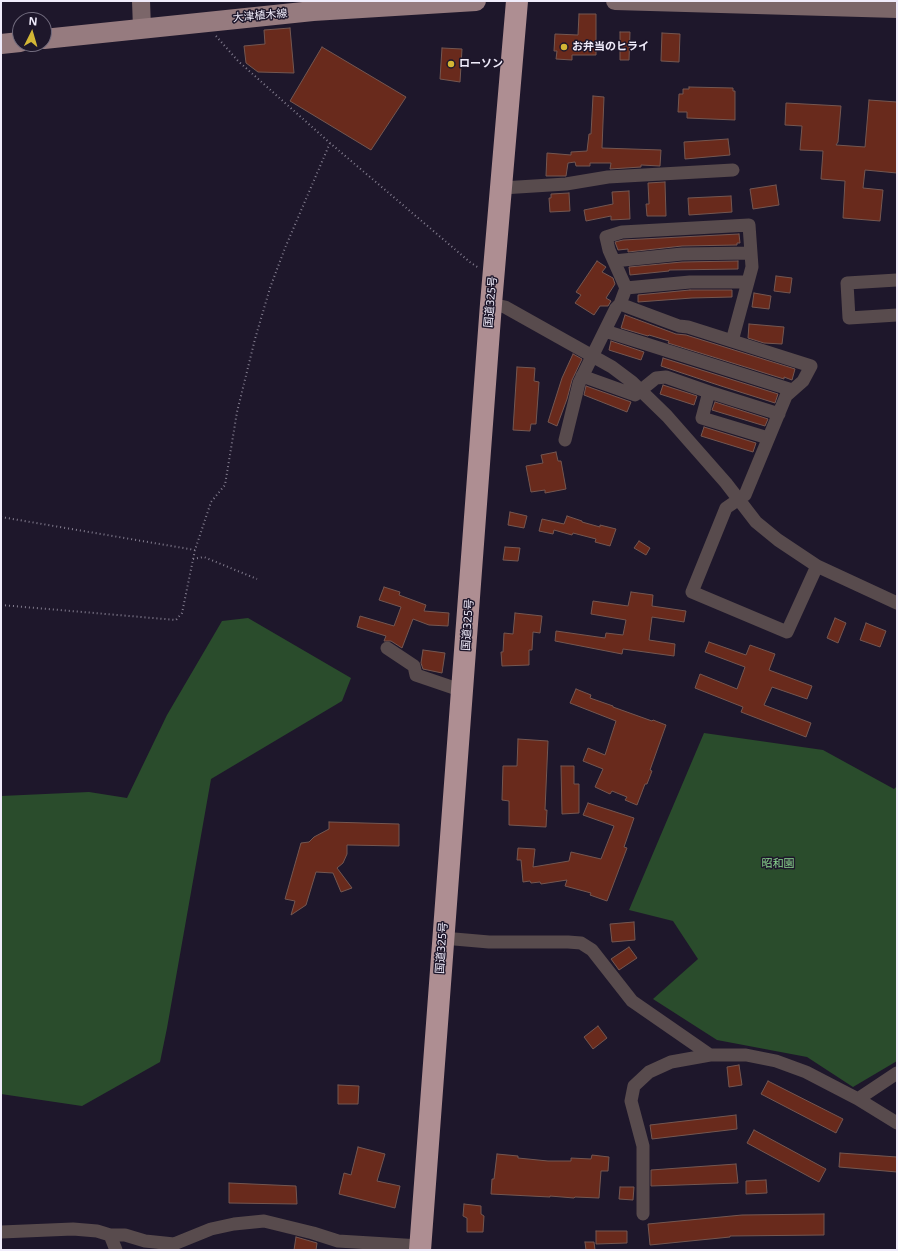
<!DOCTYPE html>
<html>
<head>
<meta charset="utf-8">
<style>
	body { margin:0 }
	#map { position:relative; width:898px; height:1251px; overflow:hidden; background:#1e172b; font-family:"Noto Sans",sans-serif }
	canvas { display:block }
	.frame { position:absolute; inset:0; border:2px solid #f0ecfb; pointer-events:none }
	.north { position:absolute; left:12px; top:12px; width:40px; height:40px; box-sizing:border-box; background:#1e172b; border:1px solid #726c7e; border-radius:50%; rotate:5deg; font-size:11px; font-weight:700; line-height:16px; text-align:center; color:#f0ecfb }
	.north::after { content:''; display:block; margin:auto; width:14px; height:18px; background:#d3b635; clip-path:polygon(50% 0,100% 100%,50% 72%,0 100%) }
</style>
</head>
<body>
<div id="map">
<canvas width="898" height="1251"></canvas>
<div class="frame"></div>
<div class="north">N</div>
</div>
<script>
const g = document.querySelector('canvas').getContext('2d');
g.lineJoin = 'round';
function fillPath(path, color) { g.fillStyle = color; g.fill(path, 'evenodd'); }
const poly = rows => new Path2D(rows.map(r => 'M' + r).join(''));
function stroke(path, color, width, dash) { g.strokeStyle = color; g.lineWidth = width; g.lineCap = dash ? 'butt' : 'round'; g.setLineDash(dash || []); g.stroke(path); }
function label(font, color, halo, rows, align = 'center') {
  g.font = font + ' "Noto Sans","Noto Sans JP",sans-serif'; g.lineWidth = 3; g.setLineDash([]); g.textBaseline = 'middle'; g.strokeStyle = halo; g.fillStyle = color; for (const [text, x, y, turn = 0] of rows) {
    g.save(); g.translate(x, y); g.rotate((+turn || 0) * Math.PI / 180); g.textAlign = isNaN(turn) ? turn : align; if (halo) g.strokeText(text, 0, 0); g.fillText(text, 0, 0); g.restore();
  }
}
const green = poly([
	[248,618,351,678,342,701,211,779,167,1028,160,1062,82,1106,1,1094,1,796,89,792,127,798,167,715,222,621],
	[704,733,823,750,894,789,897,786,897,1061,853,1087,807,1057,717,1040,653,999,698,959,673,921,629,910]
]);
const building = poly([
	[579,14,596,14,596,55,572,55,572,60,556,59,557,51,554,51,555,34,578,35,579,14],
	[290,28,294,73,258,72,246,63,244,46,265,44,264,30,290,28],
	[620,32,630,32,629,60,620,60,620,32],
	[662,33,680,34,679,62,661,61,662,33],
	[322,47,406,97,371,150,290,101,322,47],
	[442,48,462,49,460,82,440,79,442,48],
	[689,87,733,88,733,91,735,91,735,120,687,118,687,112,678,112,679,94,683,94,683,89,689,89,689,87],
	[593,96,604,97,602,148,661,150,660,166,641,165,641,167,610,169,611,163,590,163,590,166,576,166,575,162,568,163,566,176,546,176,547,153,571,155,571,152,587,151,589,134,591,134,593,96],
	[869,100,897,102,897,173,865,170,863,188,883,190,880,221,843,218,845,181,821,179,823,151,800,150,802,126,785,125,786,103,841,106,838,142,836,145,865,147,869,100],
	[728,139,730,155,685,159,684,142,728,139],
	[665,182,666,216,647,216,646,204,649,204,648,183,665,182],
	[776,185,779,205,753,209,750,189,776,185],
	[629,191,630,219,611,220,611,216,586,221,584,210,613,204,612,192,629,191],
	[569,193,570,211,550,212,549,198,551,198,551,194,569,193],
	[731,196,732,212,689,215,688,198,731,196],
	[739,234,740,243,737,243,737,245,682,246,628,252,628,249,618,250,615,242,623,240,739,234],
	[597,261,606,267,602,272,613,278,615,284,606,298,611,301,608,306,600,306,594,315,575,303,581,295,576,292,597,261],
	[738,261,738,269,669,270,669,271,630,275,629,267,682,262,738,261],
	[776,276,792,278,790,293,774,291,776,276],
	[690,290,732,290,732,297,692,298,638,302,638,295,690,290],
	[754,293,771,296,769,309,752,307,754,293],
	[625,315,676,334,686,335,795,369,792,380,784,377,784,379,668,343,669,341,649,335,648,336,621,328,625,315],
	[749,324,784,327,782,344,764,343,748,338,749,324],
	[611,341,644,352,641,360,609,350,611,341],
	[573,354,582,359,572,380,567,399,557,426,548,422,562,378,573,354],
	[663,358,778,394,775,403,721,386,661,366,663,358],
	[517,367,535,368,534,381,539,382,536,424,531,424,530,431,513,430,517,367],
	[663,385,697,396,694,405,660,394,663,385],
	[586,386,631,402,627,412,584,395,586,386],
	[715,402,768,419,765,426,712,410,715,402],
	[704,427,756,443,753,452,701,436,704,427],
	[556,452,558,461,561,461,566,489,545,493,545,490,531,492,526,466,543,463,541,455,556,452],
	[510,512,527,516,524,528,508,525,510,512],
	[567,516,582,521,582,522,600,527,600,525,616,529,610,546,595,542,596,539,573,533,572,535,554,530,553,534,539,531,542,519,564,524,567,516],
	[639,541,650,548,646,555,634,548,639,541],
	[505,547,520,548,518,561,503,560,505,547],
	[384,587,400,592,399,595,426,605,424,611,449,613,448,626,429,625,413,619,402,648,391,641,384,641,386,636,357,627,360,616,394,626,401,607,379,600,384,587],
	[631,592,653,595,652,606,686,611,684,622,652,617,649,640,675,644,674,656,623,649,622,654,555,641,556,631,605,638,606,633,623,635,626,620,591,614,593,601,628,606,631,592],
	[515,613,542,616,540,633,533,632,532,650,529,650,529,665,502,666,501,652,503,652,504,633,513,634,515,613],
	[835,618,846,623,838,643,827,638,835,618],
	[866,623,886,631,880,647,860,640,866,623],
	[709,642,746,655,750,645,775,654,769,670,812,686,807,699,772,687,764,705,811,723,806,737,741,712,743,707,695,688,700,674,737,689,745,667,705,652,709,642],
	[423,650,445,653,442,673,423,669,421,663,423,650],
	[576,689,591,695,590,698,613,706,613,707,652,721,653,720,666,725,650,770,652,771,647,784,645,784,637,805,625,800,627,797,612,791,610,794,595,787,603,769,583,761,588,748,605,755,616,721,570,703,576,689],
	[518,739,548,741,545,810,547,810,546,827,509,825,509,801,502,800,503,766,517,766,518,739],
	[561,766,574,766,574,784,579,784,579,813,562,814,561,766],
	[588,803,634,818,624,847,627,848,607,901,590,895,591,893,565,886,567,880,541,884,540,882,531,883,530,881,523,882,521,860,517,860,518,848,535,849,533,867,569,861,571,852,601,859,614,826,583,815,588,803],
	[329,822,399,824,399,846,347,845,347,854,343,863,337,868,352,888,341,892,333,873,316,872,306,905,291,915,295,901,285,899,301,843,309,842,314,837,329,829,329,822],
	[634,922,635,940,612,942,610,924,634,922],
	[629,947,637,958,619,970,611,959,629,947],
	[598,1026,607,1038,593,1049,584,1037,598,1026],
	[739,1065,742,1085,729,1087,727,1067,739,1065],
	[768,1081,843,1119,836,1133,761,1094,768,1081],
	[338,1085,359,1086,358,1104,338,1104,338,1085],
	[736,1115,737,1129,652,1139,650,1125,736,1115],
	[754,1130,826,1169,819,1182,747,1143,754,1130],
	[358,1147,385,1154,377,1181,400,1186,395,1208,339,1194,344,1173,351,1175,358,1147],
	[840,1153,897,1157,897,1172,839,1167,840,1153],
	[497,1154,518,1156,518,1158,548,1161,571,1161,571,1158,591,1159,592,1155,609,1157,608,1171,601,1171,599,1198,575,1197,574,1198,550,1196,550,1197,491,1194,492,1179,494,1179,497,1154],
	[736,1164,738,1183,651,1186,651,1170,736,1164],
	[766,1180,767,1193,746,1194,746,1181,766,1180],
	[229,1183,296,1186,297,1204,229,1203,229,1183],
	[620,1187,634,1187,633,1200,619,1199,620,1187],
	[464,1204,481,1206,481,1214,484,1216,483,1232,467,1232,467,1218,463,1216,464,1204],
	[824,1214,824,1235,730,1236,730,1237,650,1245,648,1224,742,1215,824,1214],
	[596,1231,627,1231,627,1243,596,1244,596,1231],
	[296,1237,317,1243,316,1250,294,1250,296,1237],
	[585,1242,594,1242,595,1250,586,1250,585,1242]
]);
const path = poly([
	[216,36,238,61,330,143,471,263,479,268],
	[1,517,195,550],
	[193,559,204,557,257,579],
	[1,605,176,620,182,613,195,550,211,502,225,485,237,412,255,339,270,288,285,248,330,143]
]);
const street = poly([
	[502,188,566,184,608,177,733,170],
	[614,261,682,254,751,253],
	[897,280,847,283,849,318,897,315],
	[626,288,690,282,748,282],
	[491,304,505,307,612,367,632,382,667,416,726,483,756,522,778,540,817,566,897,603],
	[620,304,679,326,688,327,811,366,803,381,786,396,745,495,726,508,692,592,787,632,817,566],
	[605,331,792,390],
	[582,376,635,395,656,378,666,377,709,392,702,418,768,438],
	[709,392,779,414],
	[565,440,579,383,616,308,620,304,626,288,609,250,606,237,622,232,749,225,752,267,732,341],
	[387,648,414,666,416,675,463,691],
	[443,938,489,942,568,942,581,943,592,950,632,1001,710,1055],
	[858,1099,897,1073],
	[643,1214,643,1146,631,1101,634,1086,649,1072,671,1062,710,1055,746,1055,776,1061,806,1072,858,1099,897,1123],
	[1,1232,73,1229,97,1231,110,1235,125,1235,145,1241,174,1244,211,1229,234,1224,264,1221,313,1233,338,1241,420,1246],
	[110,1235,116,1250]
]);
const secondary = poly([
	[141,1,142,28],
	[615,1,897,9]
]);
const primary = poly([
	[44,39,313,11,476,1],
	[1,44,20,42]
]);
const highway = poly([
	[420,1250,491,304,517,1]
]);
const markers = [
	[564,47,4,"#d3b635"],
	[451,64,4,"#d3b635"]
];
const streetNames = [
	["大津植木線",260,16,-5],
	["国道325号",491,302,-85],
	["国道325号",468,625,-86],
	["国道325号",442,948,-86]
];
const poiNames = [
	["お弁当のヒライ",572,47],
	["ローソン",459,64]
];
const parkNames = [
	["昭和園",778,864]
];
fillPath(green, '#2a4c2c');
fillPath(building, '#692a1c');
stroke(building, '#745751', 1);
stroke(path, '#837d8f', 2, [1, 3]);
stroke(street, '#584b4d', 13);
stroke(secondary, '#7b6669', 18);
stroke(primary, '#967b7f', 20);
stroke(highway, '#ae8e92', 22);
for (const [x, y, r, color] of markers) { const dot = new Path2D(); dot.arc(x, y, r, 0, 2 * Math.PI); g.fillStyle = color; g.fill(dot); stroke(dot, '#1e172b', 1.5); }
label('11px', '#f0ecfb', '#1e172b', streetNames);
label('bold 11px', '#f0ecfb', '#1e172b', poiNames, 'left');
label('11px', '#89d48d', '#1e172b', parkNames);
</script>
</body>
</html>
